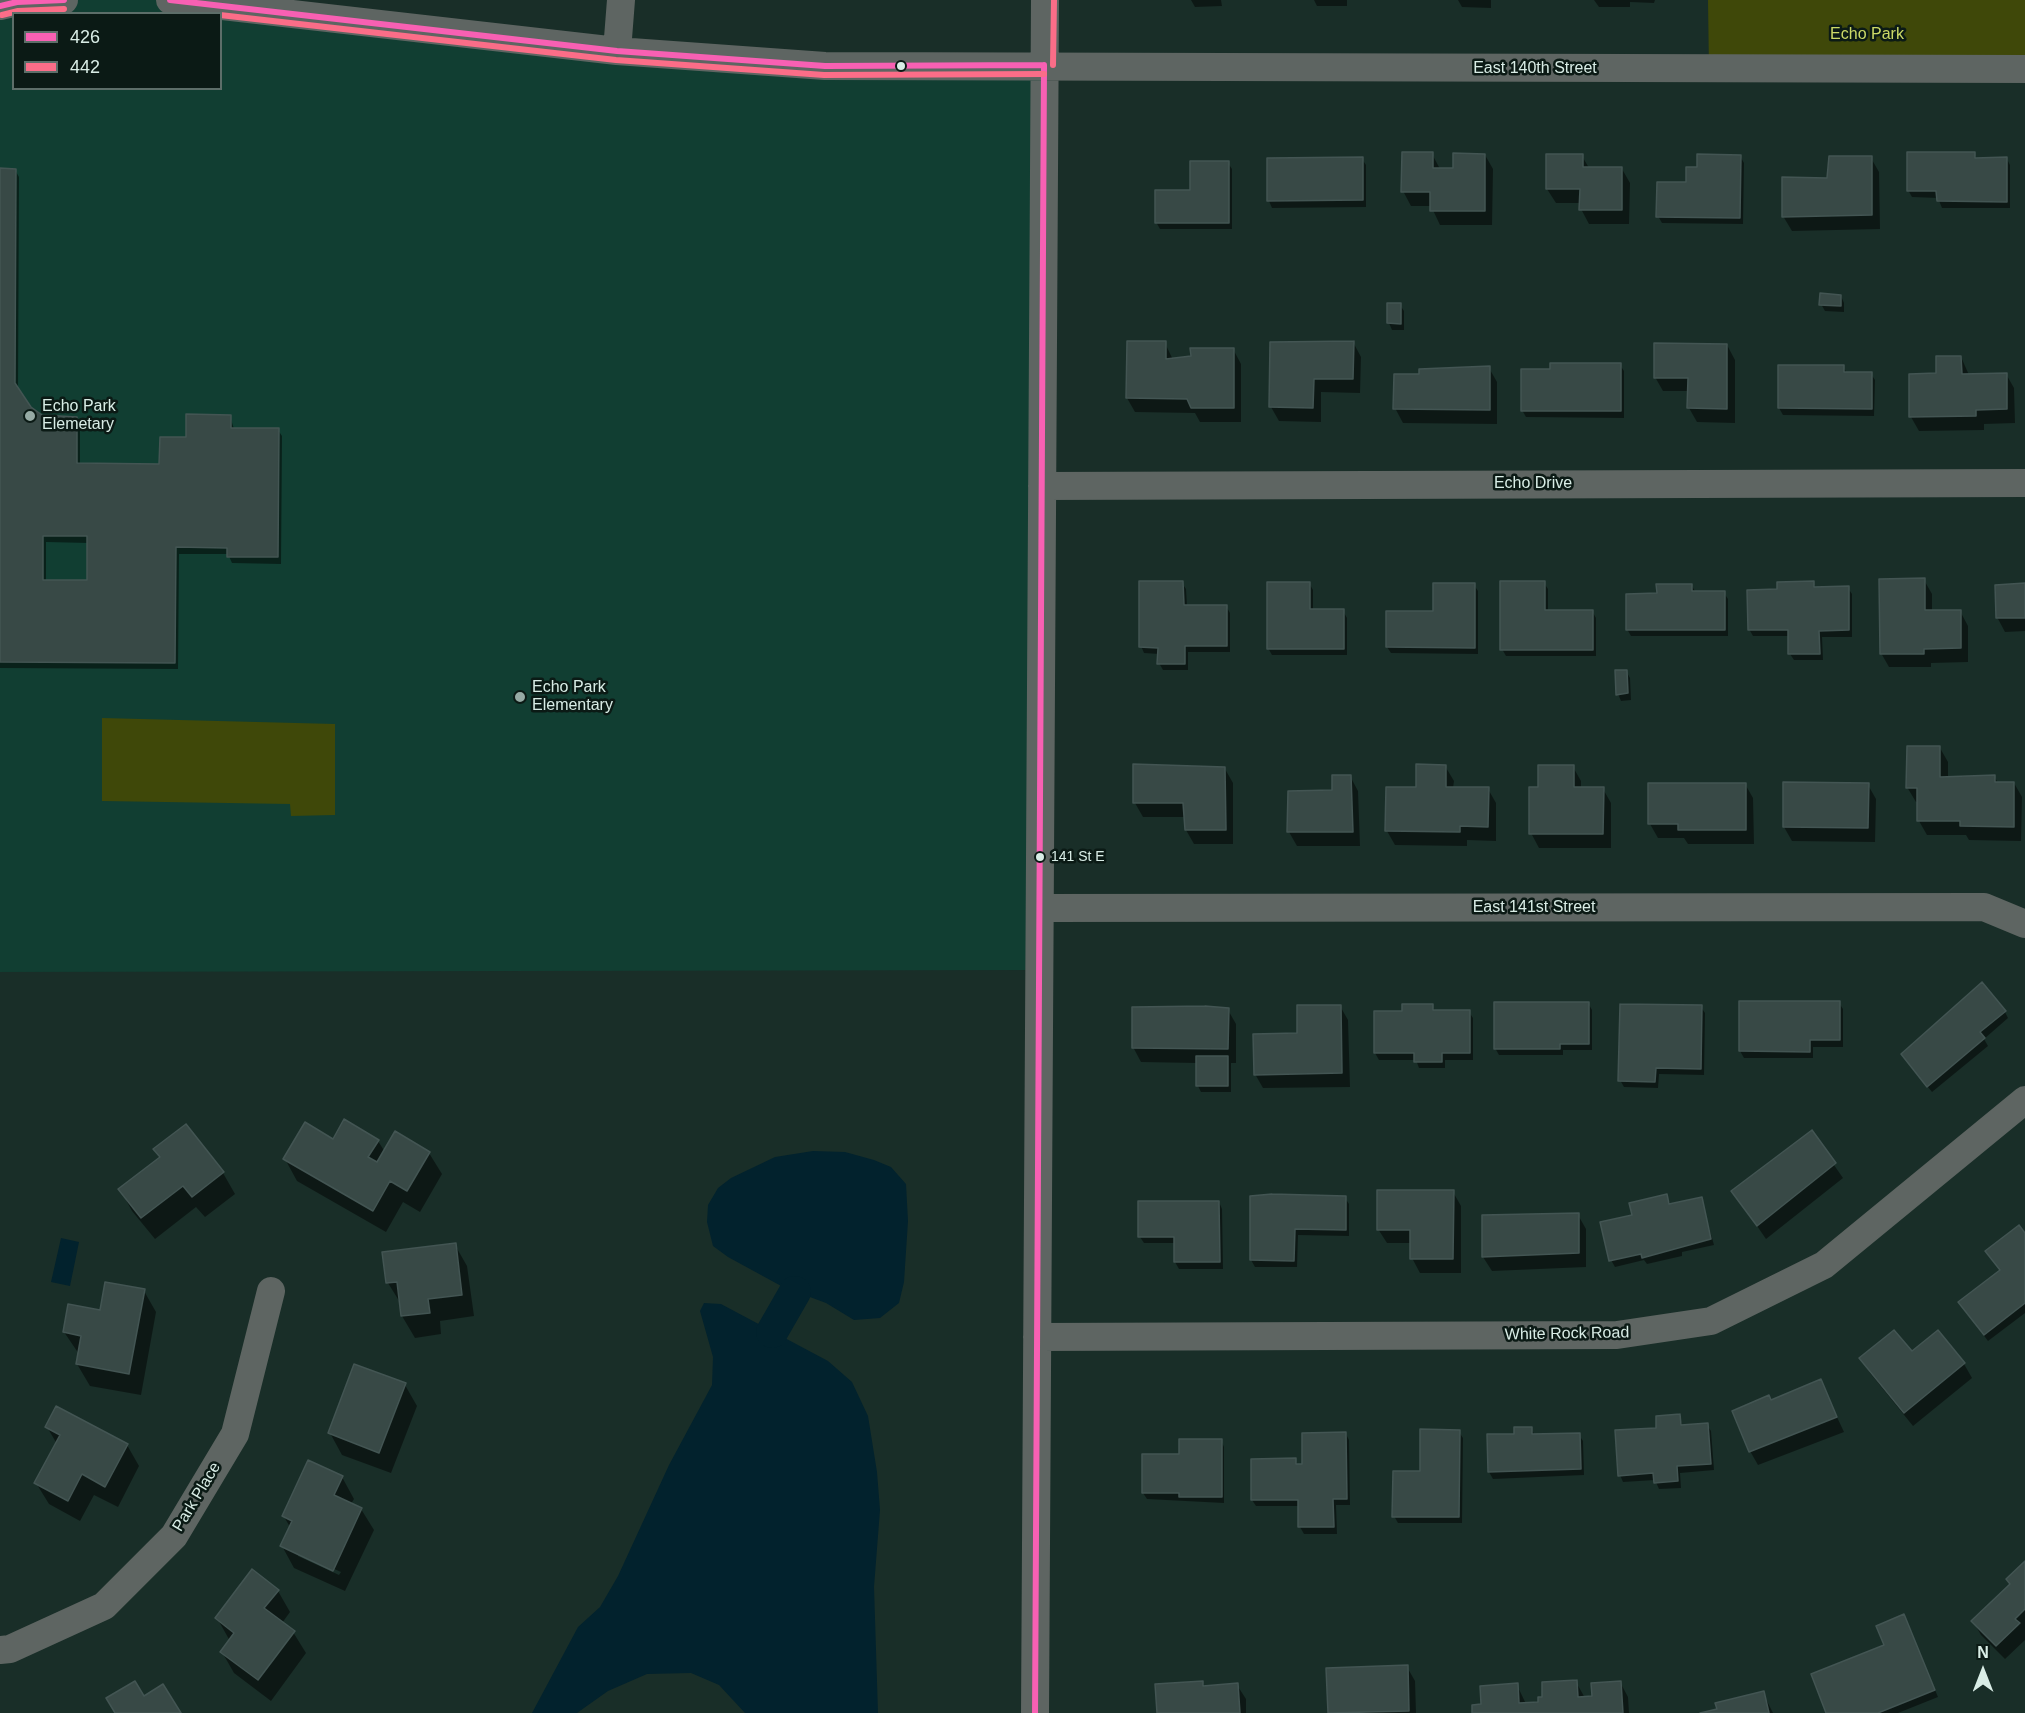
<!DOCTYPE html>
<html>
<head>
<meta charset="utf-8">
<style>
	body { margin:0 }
	#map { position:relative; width:2025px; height:1713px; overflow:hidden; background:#192e28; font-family:Helvetica,sans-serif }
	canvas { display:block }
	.legend { position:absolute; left:12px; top:12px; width:210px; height:78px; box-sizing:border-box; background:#0b1a15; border:2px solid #5d6e69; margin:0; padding:8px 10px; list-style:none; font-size:18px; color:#d9ede6 }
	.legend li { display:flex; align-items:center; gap:12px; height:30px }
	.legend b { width:30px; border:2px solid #5d6e69 }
	.north { position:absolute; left:1953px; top:1641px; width:60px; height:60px; -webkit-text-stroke:4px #0b1a15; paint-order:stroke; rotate:0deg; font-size:16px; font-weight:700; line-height:24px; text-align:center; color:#d9ede6 }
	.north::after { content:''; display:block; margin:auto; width:21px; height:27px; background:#d9ede6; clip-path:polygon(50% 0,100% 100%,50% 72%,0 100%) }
</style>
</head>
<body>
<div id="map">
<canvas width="2025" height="1713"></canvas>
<ul class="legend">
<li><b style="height:8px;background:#f860b3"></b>426</li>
<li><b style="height:8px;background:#fb6d88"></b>442</li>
</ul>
<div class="north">N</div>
</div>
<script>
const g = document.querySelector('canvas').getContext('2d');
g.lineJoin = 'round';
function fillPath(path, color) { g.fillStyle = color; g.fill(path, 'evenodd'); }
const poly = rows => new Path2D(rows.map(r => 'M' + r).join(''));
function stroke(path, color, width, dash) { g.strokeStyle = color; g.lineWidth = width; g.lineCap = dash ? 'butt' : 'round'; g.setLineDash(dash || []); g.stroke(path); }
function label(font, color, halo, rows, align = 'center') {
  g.font = font + ' Helvetica,sans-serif'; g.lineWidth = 5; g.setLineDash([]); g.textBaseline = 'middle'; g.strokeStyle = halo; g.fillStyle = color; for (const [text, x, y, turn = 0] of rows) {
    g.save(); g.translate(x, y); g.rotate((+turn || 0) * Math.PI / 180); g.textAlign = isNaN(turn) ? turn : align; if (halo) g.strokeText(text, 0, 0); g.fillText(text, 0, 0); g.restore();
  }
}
const built = poly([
	[64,0,170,0,617,51,1044,65,1038,970,0,972,0,6],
	[14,14,220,14,220,88,14,88]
]);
const green = poly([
	[1708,0,2025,0,2025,69,1709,70],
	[102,718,335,724,335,815,291,816,290,804,102,801]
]);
const water = poly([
	[813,1151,845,1152,874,1160,891,1167,906,1184,908,1221,904,1282,899,1303,880,1318,854,1320,826,1303,783,1287,728,1257,713,1246,707,1222,708,1205,718,1188,731,1178,775,1157],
	[61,1238,79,1242,70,1286,51,1282],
	[704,1303,721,1304,828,1361,852,1382,868,1416,877,1472,880,1510,874,1587,878,1713,745,1713,719,1685,691,1673,647,1674,608,1691,577,1713,532,1713,578,1627,600,1607,618,1576,669,1465,712,1385,713,1357,700,1311]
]);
const shadow = poly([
	[1191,0,1221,0,1222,6,1195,7],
	[1314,0,1347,0,1347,6,1317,6],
	[1458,0,1491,0,1491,8,1462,7],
	[1594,0,1655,0,1654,3,1630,2,1630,7,1599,7],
	[1432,154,1440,169,1454,169,1485,155,1493,169,1492,225,1440,225,1431,206,1411,206,1403,191],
	[1974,154,1977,159,2007,159,2010,165,2010,208,1942,208,1938,198,1912,197,1908,190],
	[1582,156,1589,168,1622,169,1630,183,1629,224,1589,224,1581,209,1581,203,1556,203,1547,189],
	[1740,156,1744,163,1743,224,1662,223,1658,216,1688,184],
	[1871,158,1879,172,1880,229,1792,231,1783,216,1828,179],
	[1362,159,1366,165,1366,207,1272,208,1269,201],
	[1228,163,1232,169,1232,229,1160,229,1156,222],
	[0,170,15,170,19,177,18,390,30,408,42,416,76,418,80,425,80,465,161,466,187,438,230,416,234,429,278,430,282,436,281,564,232,563,228,554,179,554,178,669,0,668],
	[46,542,89,543,88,582,46,582],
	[1841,296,1844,303,1844,312,1825,311,1821,304],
	[1400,305,1404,311,1404,330,1392,330,1389,323],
	[1353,342,1361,357,1360,393,1321,392,1321,422,1279,421,1271,407],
	[1165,343,1173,360,1233,349,1241,364,1241,422,1200,422,1195,413,1135,412,1127,398],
	[1727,345,1735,360,1735,423,1697,422,1689,408,1689,391,1663,391,1655,377],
	[1961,357,1969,375,2006,374,2014,388,2015,423,1984,424,1984,430,1919,431,1911,417,1937,375],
	[1620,365,1624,371,1624,418,1526,417,1522,410,1551,370],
	[1843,367,1847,373,1871,374,1875,380,1874,416,1783,415,1779,408],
	[1489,368,1497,382,1497,424,1403,423,1395,408,1421,376],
	[1924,580,1932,594,1932,611,1960,611,1968,626,1968,662,1931,663,1931,667,1889,667,1881,653],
	[1182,583,1186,589,1187,606,1226,606,1230,613,1230,652,1188,652,1188,670,1163,670,1159,663,1159,654,1144,653,1141,646],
	[1309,583,1313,590,1313,611,1343,611,1347,618,1347,655,1272,655,1268,648],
	[1544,583,1548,589,1548,611,1592,611,1596,618,1596,656,1506,656,1502,649],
	[1813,583,1816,588,1848,588,1852,594,1852,637,1822,637,1823,660,1794,660,1790,654,1790,636,1753,636,1749,629,1779,591],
	[1474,585,1478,591,1478,654,1391,653,1387,647],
	[2025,585,2025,631,2005,632,1997,617],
	[1692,586,1696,593,1724,593,1728,599,1728,636,1631,636,1627,629,1658,595],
	[1626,671,1630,678,1631,700,1621,701,1618,694],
	[1940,748,1948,762,1948,778,1994,776,1998,783,2014,783,2022,797,2021,841,1969,840,1966,835,1927,835,1919,821,1919,802,1916,802,1907,787],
	[1445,766,1454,781,1453,788,1488,789,1496,803,1496,841,1467,840,1467,846,1395,845,1387,831,1418,789],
	[1573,767,1581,781,1581,789,1603,789,1611,803,1611,848,1539,848,1531,833,1540,789],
	[1225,769,1233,783,1233,844,1194,844,1186,830,1185,817,1143,817,1135,803],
	[1350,776,1358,791,1360,846,1297,846,1289,832],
	[1745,784,1753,798,1754,844,1688,844,1684,838,1658,838,1650,824],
	[1868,785,1876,799,1875,842,1792,841,1784,827],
	[1588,1003,1592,1010,1592,1050,1563,1050,1563,1055,1499,1055,1495,1048],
	[1839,1003,1843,1009,1843,1047,1813,1047,1813,1058,1744,1058,1740,1051],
	[1340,1006,1348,1020,1350,1087,1263,1088,1255,1074,1299,1035],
	[1432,1006,1436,1012,1469,1012,1473,1018,1473,1060,1445,1060,1445,1068,1419,1068,1416,1060,1379,1060,1375,1053,1404,1012],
	[1701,1007,1705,1013,1704,1075,1659,1074,1658,1088,1624,1087,1620,1080],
	[1228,1010,1236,1024,1236,1063,1231,1063,1231,1092,1201,1092,1198,1086,1197,1063,1141,1062,1133,1047],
	[2005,1012,2008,1018,1984,1039,1988,1046,1932,1092,1902,1055],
	[1811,1132,1843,1178,1766,1239,1733,1191],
	[334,1141,378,1141,385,1152,429,1153,442,1174,420,1212,403,1202,386,1232,297,1181,285,1159],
	[155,1149,223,1173,235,1194,205,1217,196,1207,155,1239,132,1211,120,1189,160,1158],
	[1453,1192,1461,1206,1461,1273,1420,1273,1412,1258,1412,1243,1387,1243,1378,1229],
	[1666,1196,1671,1205,1701,1199,1714,1245,1682,1252,1682,1256,1647,1264,1644,1260,1615,1267,1611,1260,1634,1216],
	[1252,1197,1345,1198,1349,1204,1349,1236,1298,1235,1297,1267,1255,1267,1251,1260],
	[1219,1202,1222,1209,1223,1269,1179,1269,1175,1262,1175,1243,1144,1243,1140,1237],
	[1578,1215,1586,1229,1586,1267,1492,1271,1483,1257,1483,1216],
	[2025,1235,2025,1313,1988,1341,1964,1309,2001,1271,1991,1258],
	[455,1245,467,1266,474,1316,440,1321,441,1334,415,1338,402,1316,401,1304,388,1283],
	[144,1291,156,1312,141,1395,90,1386,77,1364,79,1354,64,1332],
	[1912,1353,1964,1364,1972,1378,1913,1426,1870,1373,1861,1359],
	[1820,1381,1844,1432,1758,1465,1750,1451],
	[405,1385,417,1406,391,1473,342,1455,330,1433],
	[1679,1416,1683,1427,1707,1425,1711,1431,1714,1470,1680,1473,1681,1488,1659,1489,1655,1480,1623,1482,1620,1475,1658,1429],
	[47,1427,127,1445,139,1466,118,1507,94,1495,80,1521,49,1504,36,1483,57,1444],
	[1531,1429,1535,1435,1579,1435,1583,1441,1584,1475,1493,1479,1489,1472,1489,1435,1516,1435],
	[1459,1432,1463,1438,1462,1523,1398,1523,1394,1516,1422,1473],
	[1346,1434,1349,1440,1350,1505,1336,1505,1337,1534,1304,1534,1300,1527,1300,1506,1256,1506,1252,1500,1295,1460,1298,1465,1304,1465],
	[1221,1440,1224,1447,1224,1503,1147,1499,1143,1493,1180,1455],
	[342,1477,354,1499,351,1504,361,1509,374,1530,345,1591,294,1568,282,1546,290,1527,283,1515],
	[298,1553,341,1572,339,1575,298,1556],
	[2025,1563,2025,1640,2005,1659,1981,1635,1973,1621,2011,1585],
	[278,1591,290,1612,282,1623,293,1632,306,1653,271,1701,234,1673,222,1652,230,1641,217,1618],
	[1904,1616,1938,1697,1898,1713,1828,1713,1885,1646],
	[1407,1667,1415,1681,1416,1713,1330,1713,1328,1670],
	[1202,1682,1205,1687,1237,1685,1246,1699,1246,1713,1158,1713],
	[1576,1682,1585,1698,1594,1698,1620,1682,1628,1697,1629,1713,1474,1713,1517,1685,1526,1704,1540,1704],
	[1763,1693,1773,1713,1706,1713,1719,1710]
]);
const canal = poly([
	[772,1332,795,1292]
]);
const building = poly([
	[1402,152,1433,152,1433,168,1453,168,1453,153,1485,154,1485,211,1430,211,1430,192,1401,192,1402,152],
	[1907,152,1975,152,1975,158,2007,157,2007,202,1937,201,1936,191,1907,191,1907,152],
	[1546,154,1583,154,1583,167,1622,167,1622,210,1579,210,1580,189,1546,189,1546,154],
	[1697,154,1741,155,1740,218,1656,217,1657,182,1686,182,1686,167,1697,167,1697,154],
	[1829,156,1872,156,1872,215,1782,217,1782,177,1827,178,1829,156],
	[1363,157,1363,200,1267,201,1267,158,1363,157],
	[1190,161,1229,161,1229,223,1155,223,1155,190,1190,190,1190,161],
	[0,168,16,169,15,383,31,407,42,415,77,417,77,463,159,464,160,437,186,437,186,414,231,415,231,428,279,428,278,557,227,557,227,548,176,547,175,663,0,662,0,168],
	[43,536,87,536,87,580,43,580,43,536],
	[1820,293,1841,295,1841,306,1819,305,1820,293],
	[1387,303,1401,303,1401,324,1387,323,1387,303],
	[1127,341,1166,341,1166,359,1191,356,1190,348,1234,348,1234,408,1191,408,1187,399,1126,398,1127,341],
	[1354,341,1353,379,1314,379,1313,408,1269,407,1270,342,1354,341],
	[1654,343,1727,344,1727,409,1687,408,1688,378,1654,378,1654,343],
	[1936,356,1961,356,1962,374,2007,373,2007,409,1976,410,1976,416,1909,417,1909,374,1936,373,1936,356],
	[1550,363,1621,363,1621,411,1521,411,1521,369,1550,369,1550,363],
	[1778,365,1844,365,1844,372,1872,372,1872,409,1778,408,1778,365],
	[1490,366,1490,410,1393,409,1394,374,1419,374,1419,369,1490,366],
	[1925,578,1925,610,1961,610,1961,648,1924,649,1924,654,1880,654,1879,579,1925,578],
	[1139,581,1183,581,1184,605,1227,605,1227,646,1185,646,1185,664,1157,664,1158,648,1139,647,1139,581],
	[1500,581,1545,581,1545,610,1593,610,1593,650,1500,650,1500,581],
	[1814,581,1814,587,1849,586,1849,630,1819,631,1820,654,1788,654,1788,630,1748,630,1747,590,1777,589,1777,582,1814,581],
	[1267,582,1310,582,1310,609,1344,609,1344,649,1267,649,1267,582],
	[1433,583,1475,583,1475,648,1386,647,1386,611,1433,611,1433,583],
	[2025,583,2025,618,1996,618,1995,585,2025,583],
	[1656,584,1692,584,1692,591,1725,591,1725,630,1626,630,1626,594,1657,593,1656,584],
	[1615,670,1627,670,1628,693,1616,695,1615,670],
	[1907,746,1940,746,1940,777,1995,775,1995,782,2014,782,2014,827,1960,826,1960,821,1917,821,1917,788,1906,788,1907,746],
	[1133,764,1225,767,1226,830,1185,830,1183,803,1133,803,1133,764],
	[1416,764,1446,765,1446,787,1489,787,1488,827,1460,826,1460,832,1385,831,1386,787,1416,787,1416,764],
	[1538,765,1574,765,1574,787,1604,787,1603,834,1529,834,1529,787,1538,787,1538,765],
	[1332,775,1351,775,1353,832,1287,832,1288,791,1332,790,1332,775],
	[1783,782,1869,783,1868,828,1783,827,1783,782],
	[1648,783,1746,783,1746,830,1678,830,1678,824,1648,824,1648,783],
	[1982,982,2006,1011,1980,1032,1985,1038,1927,1087,1901,1054,1982,982],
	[1739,1001,1840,1001,1840,1040,1810,1040,1810,1052,1739,1051,1739,1001],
	[1494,1002,1589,1002,1589,1044,1560,1044,1560,1049,1494,1049,1494,1002],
	[1402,1004,1433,1004,1433,1010,1470,1010,1470,1053,1442,1053,1442,1062,1414,1062,1414,1053,1374,1053,1374,1011,1402,1011,1402,1004],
	[1620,1004,1702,1005,1701,1069,1656,1068,1655,1082,1618,1081,1620,1004],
	[1297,1005,1341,1005,1342,1073,1254,1075,1253,1034,1297,1033,1297,1005],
	[1205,1006,1229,1008,1228,1049,1132,1048,1132,1007,1205,1006],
	[1196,1056,1228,1056,1228,1086,1196,1086,1196,1056],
	[344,1119,379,1140,368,1157,377,1162,395,1131,430,1152,407,1191,390,1181,373,1211,283,1159,305,1122,333,1139,344,1119],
	[186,1124,224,1172,192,1197,183,1186,141,1218,118,1189,160,1157,153,1149,186,1124],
	[1812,1130,1836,1163,1757,1226,1731,1191,1812,1130],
	[1377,1190,1454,1190,1453,1259,1410,1259,1410,1230,1377,1230,1377,1190],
	[1272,1194,1346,1196,1346,1230,1295,1229,1294,1261,1250,1260,1250,1196,1272,1194],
	[1667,1194,1669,1204,1702,1197,1711,1239,1642,1258,1641,1254,1609,1261,1600,1222,1632,1215,1629,1203,1667,1194],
	[1138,1201,1219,1201,1220,1262,1174,1262,1174,1237,1138,1237,1138,1201],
	[1579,1213,1579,1253,1482,1257,1482,1215,1579,1213],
	[2019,1225,2025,1233,2025,1303,1984,1335,1958,1302,2000,1270,1985,1251,2019,1225],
	[456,1243,462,1295,428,1299,430,1313,401,1316,397,1282,386,1283,382,1252,456,1243],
	[105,1282,145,1289,129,1374,76,1364,81,1336,63,1332,68,1304,100,1310,105,1282],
	[1894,1330,1912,1351,1938,1330,1965,1363,1904,1413,1859,1358,1894,1330],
	[354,1364,406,1383,379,1453,328,1433,354,1364],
	[1821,1379,1837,1417,1749,1452,1732,1411,1769,1395,1771,1400,1821,1379],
	[56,1406,128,1444,105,1487,82,1474,68,1501,34,1483,60,1435,45,1427,56,1406],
	[1680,1414,1681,1425,1708,1423,1711,1464,1677,1466,1678,1481,1654,1483,1653,1473,1618,1476,1615,1430,1656,1428,1656,1416,1680,1414],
	[1514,1427,1532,1427,1532,1434,1580,1433,1581,1469,1488,1472,1487,1434,1514,1434,1514,1427],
	[1420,1429,1460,1430,1459,1517,1392,1517,1393,1471,1420,1471,1420,1429],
	[1346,1432,1347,1499,1333,1499,1334,1527,1298,1527,1298,1500,1251,1500,1251,1459,1296,1458,1296,1464,1302,1464,1302,1433,1346,1432],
	[1179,1439,1222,1439,1222,1497,1179,1497,1179,1493,1142,1493,1142,1454,1179,1454,1179,1439],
	[308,1460,343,1476,334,1495,362,1508,333,1571,280,1546,292,1521,282,1516,308,1460],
	[2025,1561,2025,1609,2015,1619,2020,1623,1996,1646,1971,1621,2010,1584,2006,1579,2025,1561],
	[252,1569,279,1590,264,1608,295,1631,258,1680,220,1652,234,1633,215,1618,252,1569],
	[1904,1614,1935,1690,1878,1713,1826,1713,1811,1674,1884,1645,1876,1626,1904,1614],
	[1408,1665,1409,1711,1328,1713,1326,1668,1408,1665],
	[1577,1680,1578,1697,1592,1696,1591,1683,1621,1681,1623,1713,1472,1713,1472,1705,1481,1704,1480,1686,1518,1683,1519,1703,1538,1702,1538,1697,1542,1697,1542,1682,1577,1680],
	[135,1681,144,1696,163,1684,181,1713,115,1713,106,1698,135,1681],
	[1203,1681,1203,1686,1238,1683,1240,1713,1157,1713,1155,1684,1203,1681],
	[1764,1691,1769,1713,1700,1713,1717,1709,1715,1703,1764,1691]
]);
const minor = poly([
	[170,0,617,51,825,66,2025,69],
	[0,6,17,2,64,0],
	[617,51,621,0],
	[1042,486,2025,483],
	[1040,908,1984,907,2025,924],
	[1037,1337,1617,1335,1711,1321,1824,1265,2025,1100],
	[0,1650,10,1649,104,1606,174,1536,235,1434,271,1291],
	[1035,1713,1045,0]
]);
const bus1 = poly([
	[170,0,617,51,825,66,1044,65],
	[0,6,17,2,64,0],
	[1035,1713,1044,65]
]);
const bus2 = poly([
	[2,15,18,11,64,9],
	[220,15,616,60,824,75,1044,74],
	[1053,65,1054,0]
]);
const markers = [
	[901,66,5,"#d9ede6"],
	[30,416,6,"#96aaa4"],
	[520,697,6,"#96aaa4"],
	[1040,857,5,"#d9ede6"]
];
const busNames = [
	["141 St E",1051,857]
];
const parkNames = [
	["Echo Park",1867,35]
];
const streetNames = [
	["East 140th Street",1535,69],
	["Echo Drive",1533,484],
	["East 141st Street",1534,908],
	["White Rock Road",1567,1334,-1],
	["Park Place",197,1497,-59]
];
const poiNames = [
	["Echo Park",42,407],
	["Elemetary",42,425],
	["Echo Park",532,688],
	["Elementary",532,706]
];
fillPath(built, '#113e32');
fillPath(green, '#3f4809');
fillPath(water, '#02222d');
fillPath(shadow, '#0007');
stroke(canal, '#02222d', 32);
fillPath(building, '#384946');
stroke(building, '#435553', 1.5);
stroke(minor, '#5e6562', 28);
stroke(bus1, '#f860b3', 6);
stroke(bus2, '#fb6d88', 6);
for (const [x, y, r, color] of markers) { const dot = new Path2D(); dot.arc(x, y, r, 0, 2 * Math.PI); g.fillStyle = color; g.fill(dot); stroke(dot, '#0b1a15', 2); }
label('14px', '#d9ede6', '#0b1a15', busNames, 'left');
label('16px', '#ccda67', '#0b1a15', parkNames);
label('16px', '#d9ede6', '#0b1a15', streetNames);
label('16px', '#d9ede6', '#0b1a15', poiNames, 'left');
</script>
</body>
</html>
